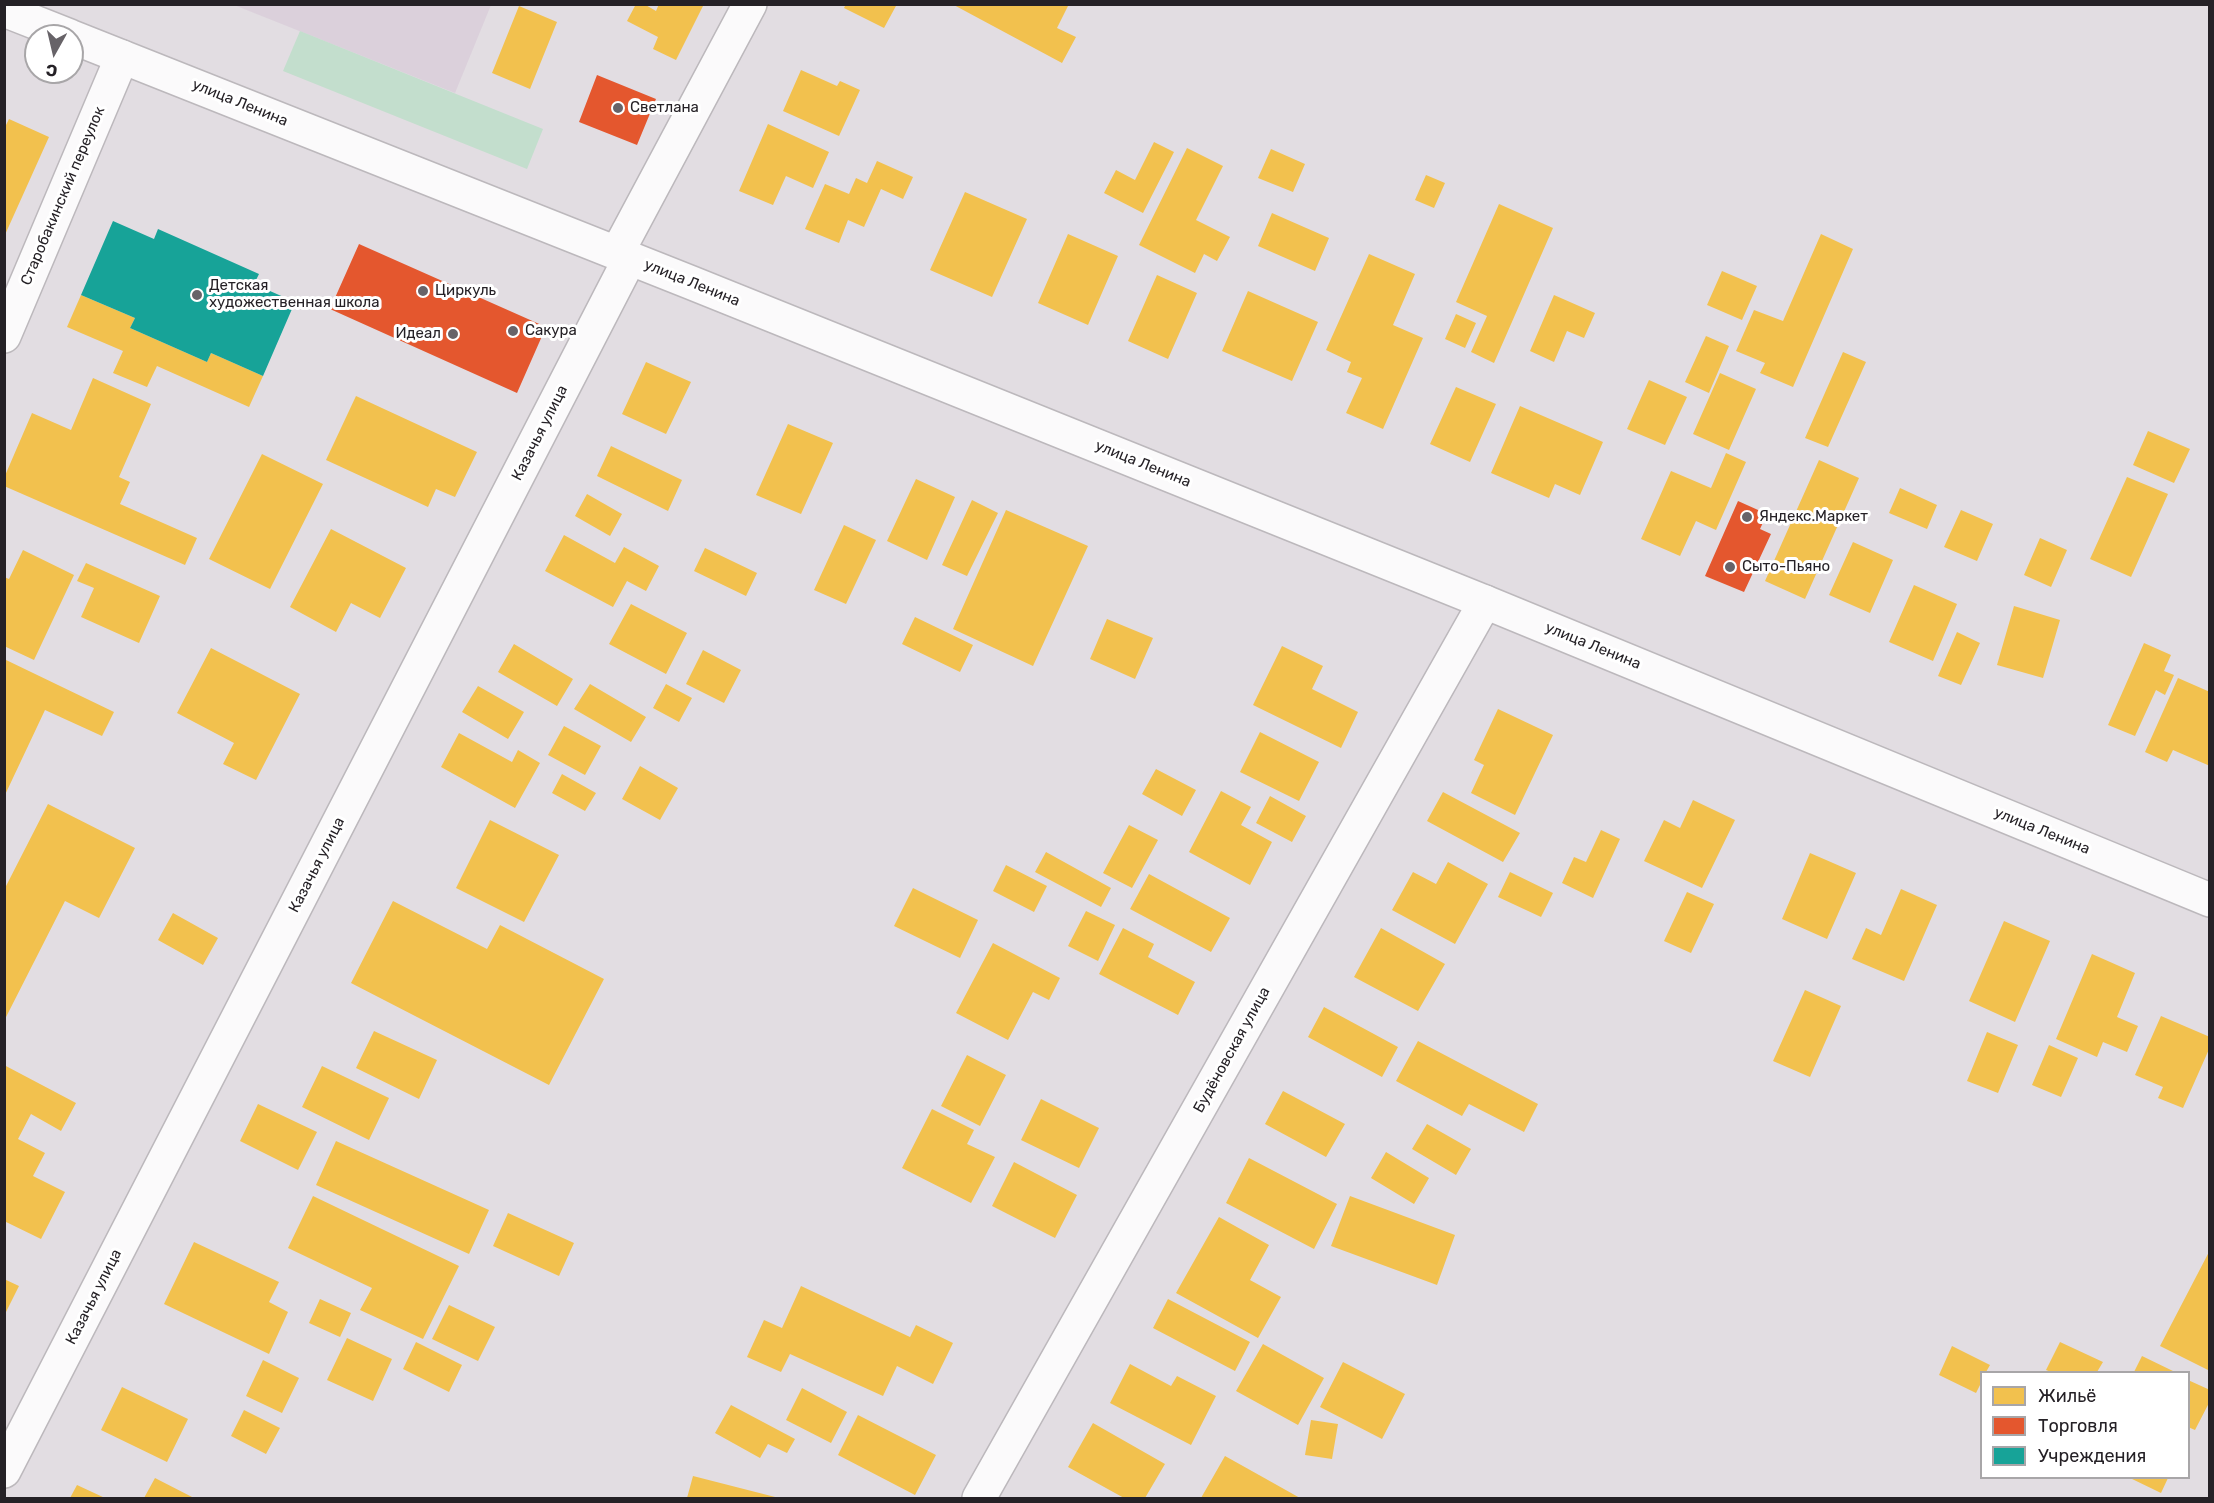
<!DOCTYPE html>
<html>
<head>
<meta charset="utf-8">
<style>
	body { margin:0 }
	#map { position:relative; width:2214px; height:1503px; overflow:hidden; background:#e2dde2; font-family:Rubik,sans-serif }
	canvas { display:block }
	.frame { position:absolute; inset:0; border:6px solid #252126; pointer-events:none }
	.legend { position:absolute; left:1980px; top:1371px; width:210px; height:108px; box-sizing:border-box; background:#fff; border:2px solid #a8a6a8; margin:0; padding:8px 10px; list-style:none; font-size:18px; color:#252126 }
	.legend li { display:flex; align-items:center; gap:12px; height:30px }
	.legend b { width:30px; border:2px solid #a8a6a8 }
	.north { position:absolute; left:24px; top:24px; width:60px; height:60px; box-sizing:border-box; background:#fff; border:2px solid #a8a6a8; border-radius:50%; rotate:188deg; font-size:16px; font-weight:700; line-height:24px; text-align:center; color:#252126 }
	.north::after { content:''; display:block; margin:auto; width:21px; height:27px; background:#676368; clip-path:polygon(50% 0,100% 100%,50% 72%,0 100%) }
</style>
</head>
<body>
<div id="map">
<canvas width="2214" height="1503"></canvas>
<div class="frame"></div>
<ul class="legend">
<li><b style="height:16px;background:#f2c14e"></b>Жильё</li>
<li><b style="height:16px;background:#e4572e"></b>Торговля</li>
<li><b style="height:16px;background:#17a398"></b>Учреждения</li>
</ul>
<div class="north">С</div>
</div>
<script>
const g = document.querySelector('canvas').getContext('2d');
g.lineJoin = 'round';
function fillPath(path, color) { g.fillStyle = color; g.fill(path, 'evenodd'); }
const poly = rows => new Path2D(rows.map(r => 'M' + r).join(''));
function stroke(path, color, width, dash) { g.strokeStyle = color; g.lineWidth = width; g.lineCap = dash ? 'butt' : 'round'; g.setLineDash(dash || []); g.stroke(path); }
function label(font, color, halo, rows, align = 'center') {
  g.font = font + ' Rubik,sans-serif'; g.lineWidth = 6; g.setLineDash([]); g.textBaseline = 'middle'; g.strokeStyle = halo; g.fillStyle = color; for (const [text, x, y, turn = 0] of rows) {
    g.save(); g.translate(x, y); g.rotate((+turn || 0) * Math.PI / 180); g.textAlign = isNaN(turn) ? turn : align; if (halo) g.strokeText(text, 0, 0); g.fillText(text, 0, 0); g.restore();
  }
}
const built = poly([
	[234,5,491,4,491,5,455,93]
]);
const green = poly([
	[300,31,543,129,527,169,283,71]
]);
const homes = poly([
	[636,4,644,4,656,11,659,4,704,4,676,60,653,49,658,37,627,21],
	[846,4,897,4,884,28,844,8],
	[952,4,1069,4,1057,28,1076,37,1062,63],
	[519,6,557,22,530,89,492,73],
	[801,70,837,86,840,81,860,90,839,136,783,111],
	[9,119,49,137,4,237,4,129],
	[768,124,829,152,813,188,786,176,773,205,739,191],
	[1154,142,1174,152,1143,213,1104,193,1116,170,1135,180],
	[1187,148,1223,166,1196,220,1230,237,1217,261,1204,254,1195,273,1139,245],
	[1271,149,1305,164,1293,192,1258,178],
	[877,161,913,177,903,199,881,189,864,227,848,220,839,243,805,229,825,184,849,194,856,178,867,183],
	[1426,175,1445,183,1434,208,1415,200],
	[965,192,1027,219,992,297,930,270],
	[1499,204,1553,228,1494,363,1471,352,1487,316,1456,302],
	[1272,213,1329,238,1315,271,1258,246],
	[1068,234,1118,256,1088,325,1038,303],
	[1821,234,1853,249,1793,387,1760,373,1765,363,1736,351,1754,310,1783,321],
	[1369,254,1415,274,1393,325,1423,338,1383,429,1346,413,1362,378,1347,372,1351,362,1326,350],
	[1722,271,1757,286,1742,320,1707,305],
	[1157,275,1197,293,1168,359,1128,341],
	[1248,291,1318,322,1292,381,1222,351],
	[81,295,135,318,130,328,207,362,211,353,263,376,249,407,157,366,147,387,113,373,123,351,67,327],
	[1554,295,1595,313,1584,338,1567,331,1554,362,1530,351],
	[1456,314,1476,323,1465,348,1445,339],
	[1706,336,1729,346,1709,393,1685,382],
	[1843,352,1866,362,1828,447,1805,438],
	[646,362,691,382,666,434,622,414],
	[1720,373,1756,389,1729,450,1693,434],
	[93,378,151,404,119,477,130,482,120,504,197,538,185,565,4,486,4,478,32,413,71,430],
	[1649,380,1687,397,1665,445,1627,429],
	[1456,387,1496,404,1470,462,1430,444],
	[356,396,477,452,455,497,436,489,428,507,326,460],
	[1520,406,1603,442,1580,495,1555,484,1549,498,1491,473],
	[788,424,833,443,801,514,756,495],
	[2148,431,2190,449,2174,483,2133,465],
	[611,446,682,480,668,511,597,476],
	[1726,453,1746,462,1716,530,1696,521,1680,556,1641,539,1671,471,1711,488],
	[262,454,323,484,270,589,209,559],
	[1819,460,1859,478,1805,599,1765,581],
	[2127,477,2168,494,2131,577,2090,559],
	[916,479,955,497,927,560,887,541],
	[1900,488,1937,505,1927,529,1889,513],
	[587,494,622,514,610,536,575,516],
	[972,500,998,513,967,576,942,565],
	[1006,510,1088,546,1033,666,953,629],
	[1961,510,1993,524,1977,561,1944,547],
	[844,525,876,540,846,604,814,590],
	[331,529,406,568,380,618,351,603,336,632,290,607],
	[564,535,615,563,624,547,659,566,646,591,627,581,613,607,545,571],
	[2040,538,2067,550,2051,587,2024,575],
	[1853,542,1893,560,1870,613,1829,595],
	[705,548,757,573,746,596,694,571],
	[23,550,74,575,34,660,4,646,4,577,9,579],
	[86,563,160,596,139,643,81,617,94,588,77,581],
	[1914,585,1957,604,1933,661,1889,642],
	[631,604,687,633,666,674,609,644],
	[2014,606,2060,620,2043,678,1997,665],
	[915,617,973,645,960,672,902,644],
	[1107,619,1153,638,1135,679,1090,659],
	[1957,632,1980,643,1961,685,1938,676],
	[2144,643,2171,655,2164,671,2174,675,2165,695,2156,690,2135,736,2108,725],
	[514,644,573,679,557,706,498,672],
	[1282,646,1323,666,1312,689,1358,712,1341,748,1253,705],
	[211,648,300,694,256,780,223,764,234,743,177,713],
	[703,650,741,670,724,703,686,684],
	[4,659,114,712,102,736,45,710,4,797],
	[2178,678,2210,692,2210,766,2173,750,2167,762,2145,752],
	[590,684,646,717,631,742,574,709],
	[666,684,692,698,679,722,653,708],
	[478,686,524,712,508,739,462,712],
	[1498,709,1553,735,1515,815,1471,793,1484,765,1474,760],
	[564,726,601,746,585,775,548,755],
	[1260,732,1319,762,1299,801,1240,772],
	[459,733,512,762,518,750,540,763,515,808,441,767],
	[640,766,678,788,660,820,622,799],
	[1156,769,1196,790,1182,816,1142,794],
	[562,774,596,793,585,811,552,793],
	[1221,791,1251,807,1241,825,1272,842,1250,885,1189,852],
	[1443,792,1520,833,1503,862,1427,821],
	[1270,796,1306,816,1292,842,1256,823],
	[1693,800,1735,820,1702,888,1644,861,1664,820,1680,828],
	[48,804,135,848,99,918,65,901,4,1021,4,890],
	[490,820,559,855,524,922,456,888],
	[1129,825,1158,840,1132,888,1103,873],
	[1601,830,1620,839,1593,898,1562,883,1574,857,1586,862],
	[1046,852,1111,888,1101,907,1035,872],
	[1810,853,1856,873,1827,939,1782,919],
	[1448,862,1488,884,1455,944,1392,910,1413,872,1436,884],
	[1006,865,1047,886,1034,912,993,891],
	[1510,872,1553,893,1541,917,1498,897],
	[1149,874,1230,918,1211,952,1130,909],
	[913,888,978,920,960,958,894,926],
	[1901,889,1937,905,1904,981,1852,959,1866,928,1881,935],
	[1687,892,1714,904,1691,953,1664,941],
	[393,901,487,949,500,925,604,979,549,1085,351,983],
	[1086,911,1115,925,1098,961,1068,946],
	[173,913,218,938,203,965,158,940],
	[2004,921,2050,941,2015,1022,1969,1001],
	[1123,928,1154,944,1148,957,1195,982,1178,1015,1099,974],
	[1381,928,1445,964,1418,1011,1354,977],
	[993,943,1060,978,1049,1000,1033,992,1008,1040,956,1013],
	[2092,954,2135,973,2117,1017,2138,1026,2127,1052,2103,1042,2097,1057,2056,1039],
	[1805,990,1841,1006,1810,1077,1773,1061],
	[1324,1007,1398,1047,1382,1077,1308,1037],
	[2161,1016,2210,1037,2210,1047,2183,1108,2158,1098,2163,1087,2135,1075],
	[374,1031,437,1060,419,1099,356,1068],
	[1987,1032,2018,1045,1998,1093,1967,1081],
	[1418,1041,1538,1104,1524,1132,1469,1104,1462,1116,1396,1081],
	[2049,1045,2078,1058,2061,1097,2032,1085],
	[967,1055,1006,1075,980,1126,941,1106],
	[4,1065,76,1103,61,1131,31,1114,18,1139,45,1153,33,1176,65,1192,41,1239,4,1221],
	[322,1066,389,1098,369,1140,302,1107],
	[1283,1091,1345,1124,1326,1157,1265,1124],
	[1041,1099,1099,1128,1079,1168,1021,1140],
	[258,1104,317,1132,298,1170,240,1141],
	[932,1109,974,1130,967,1144,995,1157,971,1203,902,1168],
	[1427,1124,1471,1149,1456,1175,1412,1149],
	[336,1141,489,1210,469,1254,316,1185],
	[1386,1152,1429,1178,1414,1204,1371,1178],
	[1249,1158,1337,1204,1314,1249,1226,1203],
	[1014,1162,1077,1195,1055,1238,992,1206],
	[313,1196,459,1266,423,1339,360,1310,372,1288,288,1248],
	[1350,1196,1455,1235,1437,1285,1331,1246],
	[508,1213,574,1243,559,1276,493,1246],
	[1219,1217,1269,1245,1250,1280,1281,1297,1258,1338,1176,1293],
	[194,1242,279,1282,269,1302,288,1312,269,1354,164,1304],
	[2210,1250,2210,1371,2160,1346],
	[4,1279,19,1286,4,1316],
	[801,1286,910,1337,916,1325,953,1343,933,1384,897,1366,883,1396,790,1354,781,1372,747,1357,764,1320,782,1328],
	[320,1299,351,1313,340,1337,309,1323],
	[1168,1299,1250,1342,1235,1371,1153,1328],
	[449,1305,495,1327,478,1361,432,1339],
	[347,1338,392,1359,373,1401,327,1380],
	[416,1342,462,1365,449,1392,403,1369],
	[2060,1342,2103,1362,2097,1372,2051,1372,2046,1370],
	[1263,1344,1324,1378,1298,1425,1236,1391],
	[1952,1346,1990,1365,1986,1372,1982,1372,1982,1381,1976,1393,1939,1375],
	[2142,1356,2175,1372,2134,1372],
	[263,1360,299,1378,282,1413,246,1396],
	[1343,1362,1405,1394,1382,1439,1320,1407],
	[1130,1364,1171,1386,1177,1376,1216,1396,1191,1445,1110,1403],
	[2188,1380,2210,1390,2210,1401,2195,1430,2188,1427],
	[122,1387,188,1419,167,1462,101,1430],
	[802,1388,847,1412,831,1443,786,1420],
	[731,1405,795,1439,787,1453,768,1444,760,1458,715,1433],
	[244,1410,280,1428,266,1454,231,1436],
	[858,1415,936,1455,915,1495,838,1455],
	[1311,1420,1338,1424,1332,1459,1305,1455],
	[1093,1423,1165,1464,1145,1498,1124,1498,1068,1467],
	[1225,1456,1259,1475,1300,1498,1201,1498],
	[693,1476,779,1498,687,1498],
	[155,1478,194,1498,144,1498],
	[2130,1478,2168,1478,2161,1493],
	[77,1485,105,1498,70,1498]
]);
const shops = poly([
	[597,75,656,99,637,145,579,122],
	[359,244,546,327,517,393,330,309],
	[1738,501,1767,514,1760,529,1771,534,1744,592,1705,576]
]);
const public = poly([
	[113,221,154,239,158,229,259,274,254,284,295,302,263,376,211,353,207,362,130,328,135,318,81,295]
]);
const street = poly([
	[617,253,750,4],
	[4,336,122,57],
	[4,1471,630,258],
	[979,1498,1485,602]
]);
const secondary = poly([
	[4,10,70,36],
	[72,37,692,283,1485,602,2210,900]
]);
const markers = [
	[618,108,6,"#676368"],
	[423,291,6,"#676368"],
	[197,295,6,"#676368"],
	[513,331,6,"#676368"],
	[453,334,6,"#676368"],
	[1747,517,6,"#676368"],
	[1730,567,6,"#676368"]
];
const streetNames = [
	["улица Ленина",240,103,22],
	["Старобакинский переулок",63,196,-67],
	["улица Ленина",692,283,22],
	["Казачья улица",540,433,-63],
	["улица Ленина",1143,464,22],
	["улица Ленина",1593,646,22],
	["улица Ленина",2042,831,22],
	["Казачья улица",317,865,-63],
	["Будёновская улица",1232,1050,-61],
	["Казачья улица",94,1297,-63]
];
const poiNames = [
	["Светлана",630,108],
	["Детская",209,286],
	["художественная школа",209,303],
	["Циркуль",435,291],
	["Сакура",525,331],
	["Идеал",441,334,"right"],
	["Яндекс.Маркет",1759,517],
	["Сыто-Пьяно",1742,567]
];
fillPath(built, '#dbd0db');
fillPath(green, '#c3decd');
fillPath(homes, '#f2c14e');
fillPath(shops, '#e4572e');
fillPath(public, '#17a398');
stroke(street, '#bcb8bc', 36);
stroke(secondary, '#bcb8bc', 36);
stroke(street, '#fbfafb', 33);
stroke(secondary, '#fbfafb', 33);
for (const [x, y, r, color] of markers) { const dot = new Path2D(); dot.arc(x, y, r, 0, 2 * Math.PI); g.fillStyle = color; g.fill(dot); stroke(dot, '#fff', 2); }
label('15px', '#252126', '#fff', streetNames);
label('15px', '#252126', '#fff', poiNames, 'left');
</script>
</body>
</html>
